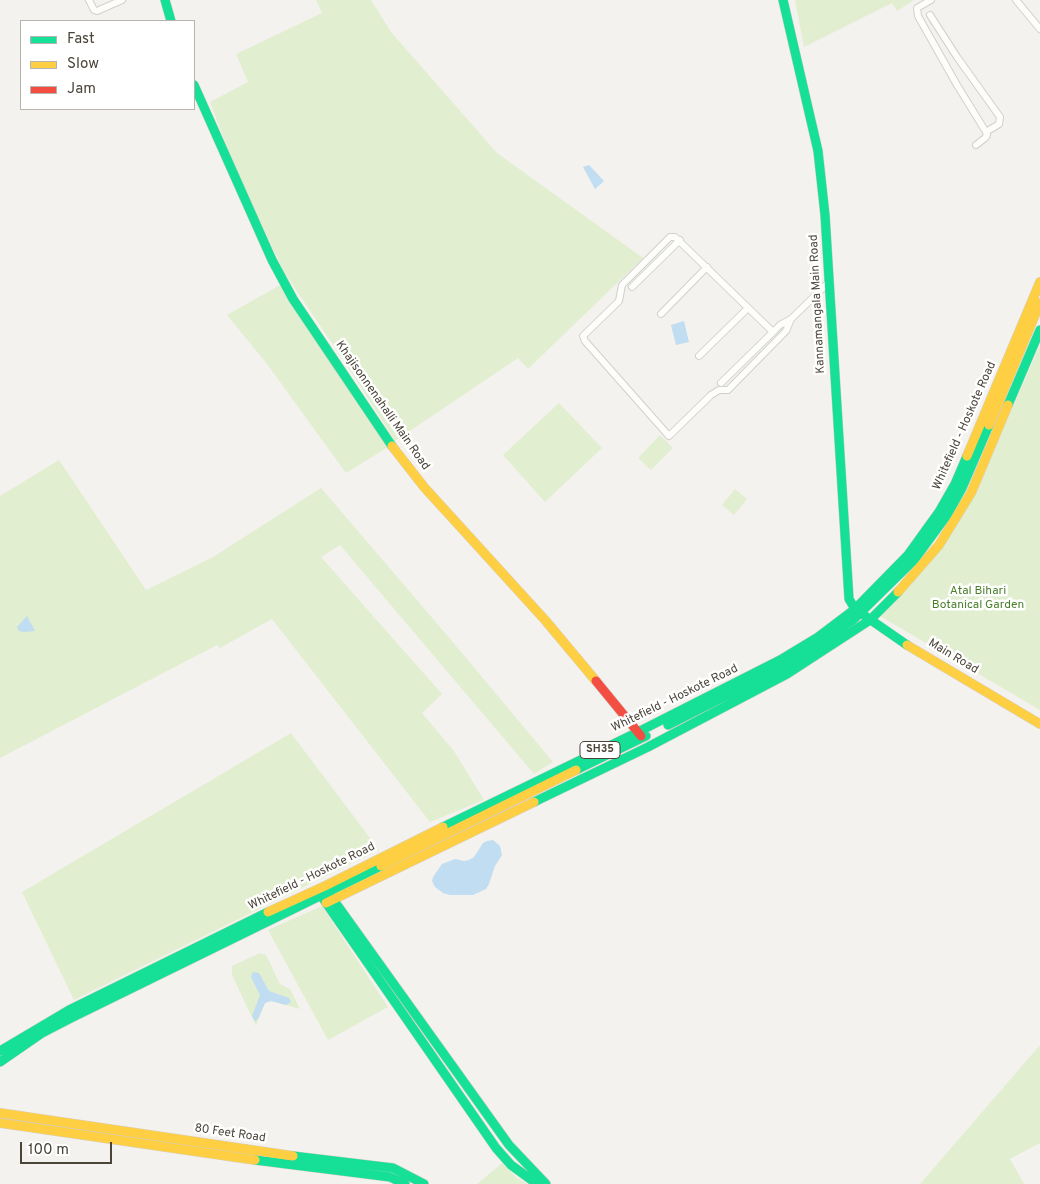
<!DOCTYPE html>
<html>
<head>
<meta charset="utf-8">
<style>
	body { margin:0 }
	#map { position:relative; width:1040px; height:1184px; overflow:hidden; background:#f4f2ee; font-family:Overpass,sans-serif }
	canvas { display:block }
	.legend { position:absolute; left:20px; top:20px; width:175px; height:90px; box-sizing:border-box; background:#fff; border:1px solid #b7b4b0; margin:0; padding:6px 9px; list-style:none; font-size:15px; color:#4b4439 }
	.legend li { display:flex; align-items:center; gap:10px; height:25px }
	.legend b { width:25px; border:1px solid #b7b4b0 }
	.scale { position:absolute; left:20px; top:1142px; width:92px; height:22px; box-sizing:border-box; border:2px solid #4b4439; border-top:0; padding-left:6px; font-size:15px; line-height:18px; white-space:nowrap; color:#4b4439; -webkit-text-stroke:4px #fff; paint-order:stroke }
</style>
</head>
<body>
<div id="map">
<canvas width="1040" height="1184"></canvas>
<ul class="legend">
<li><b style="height:6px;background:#16e098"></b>Fast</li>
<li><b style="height:6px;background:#ffcf43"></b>Slow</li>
<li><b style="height:6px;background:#f24e42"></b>Jam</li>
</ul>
<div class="scale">100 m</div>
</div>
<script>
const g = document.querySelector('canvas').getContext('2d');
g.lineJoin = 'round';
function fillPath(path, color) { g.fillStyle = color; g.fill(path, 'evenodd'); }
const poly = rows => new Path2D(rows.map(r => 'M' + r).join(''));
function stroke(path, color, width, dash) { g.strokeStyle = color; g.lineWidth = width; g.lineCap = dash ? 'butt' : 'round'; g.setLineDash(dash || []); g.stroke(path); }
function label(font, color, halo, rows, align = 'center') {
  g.font = font + ' Overpass,sans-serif'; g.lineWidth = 5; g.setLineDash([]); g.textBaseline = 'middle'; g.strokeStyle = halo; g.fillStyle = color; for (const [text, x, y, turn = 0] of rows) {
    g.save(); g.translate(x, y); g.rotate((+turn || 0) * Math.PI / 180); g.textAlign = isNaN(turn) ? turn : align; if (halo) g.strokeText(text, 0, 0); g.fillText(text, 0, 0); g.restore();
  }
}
const green = poly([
	[316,0,371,0,391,32,497,153,643,258,528,369,518,358,395,441,356,379,284,272,235,168,210,102,248,82,236,54,322,13],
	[795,0,914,0,897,11,892,3,804,47],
	[280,285,388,447,346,473,267,364,227,315],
	[1040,345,1040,710,880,616,943,544,974,496],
	[559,403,602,448,545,502,503,455],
	[660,435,673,448,651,470,638,458],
	[59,460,146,590,213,557,321,488,446,634,553,762,534,774,340,545,321,557,442,694,422,713,454,751,484,800,430,822,272,619,220,648,217,645,0,758,0,496],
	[735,489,747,499,734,515,722,505],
	[291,733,379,850,74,1000,22,892],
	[322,906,388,1007,328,1040,268,930],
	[260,953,266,955,280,984,290,989,300,1009,271,1001,265,1003,256,1026,232,975,232,966],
	[1040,1045,1040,1143,1010,1159,1024,1184,920,1184],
	[502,1163,517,1178,527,1184,477,1184]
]);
const water = poly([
	[589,165,604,181,595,189,583,167],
	[684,321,689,342,676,345,671,325],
	[27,616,35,631,23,632,19,631,17,627],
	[493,840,500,846,502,855,495,866,489,884,486,889,473,895,450,895,443,893,435,887,432,881,433,877,442,864,455,859,464,861,469,860,474,857,483,843,487,841],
	[253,972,259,973,269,991,289,998,291,1002,286,1005,271,1001,265,1003,258,1019,255,1021,252,1016,260,995,251,977]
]);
const street = poly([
	[89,0,94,10,97,11,122,0],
	[931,0,917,8,918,16,957,85,986,132,987,135,985,138,976,145],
	[1016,0,1040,29],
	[930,15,957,57,1000,117,999,124,986,132],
	[632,287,680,240],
	[661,314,707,267],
	[773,332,675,237,670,237,622,285,619,301,583,336,585,341,669,436,711,395,719,390,728,390,786,331,791,319],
	[699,356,748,308],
	[721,383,773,332,780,325,791,319,829,282]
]);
const fast = poly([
	[165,0,171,21],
	[783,0,818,151,825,215,849,599,855,609,907,645],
	[194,85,272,260,293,299,392,446],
	[1008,405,1040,330],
	[668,725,785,666,853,620,914,560,947,515,962,488,989,425],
	[576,770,646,736],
	[534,802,648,747,787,674,870,620,898,592],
	[443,827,638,732,780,660,818,637,855,609,908,555,939,512,955,484,967,456],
	[330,895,509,1145,546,1184],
	[324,900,496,1148,511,1165,537,1184],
	[0,1051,69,1010,268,912],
	[0,1062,42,1033,71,1018,381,866],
	[293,1156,393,1168,424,1184],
	[255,1160,390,1177,405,1184]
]);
const slow = poly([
	[989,425,1040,303],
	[392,446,424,487,545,620,596,681],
	[967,456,1040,282],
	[898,592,939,545,971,493,1008,405],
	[907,645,1040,724],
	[381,866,576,770],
	[326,903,534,802],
	[268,912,325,886,443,827],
	[0,1113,293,1156],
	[0,1123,255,1160]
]);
const jam = poly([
	[596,681,641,736]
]);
const shields = [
	[600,750,40]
];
const shieldNames = [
	["SH35",600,750]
];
const streetNames = [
	["Kannamangala Main Road",818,304,-93],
	["Khajisonnenahalli Main Road",382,406,55],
	["Whitefield - Hoskote Road",965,426,-66],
	["Main Road",953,657,31],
	["Whitefield - Hoskote Road",675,699,-26],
	["Whitefield - Hoskote Road",312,877,-26],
	["80 Feet Road",230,1134,8]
];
const parkNames = [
	["Atal Bihari",978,592],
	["Botanical Garden",978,606]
];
fillPath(green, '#e1eecf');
fillPath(water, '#c0ddf1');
stroke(street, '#d2d0cb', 8);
stroke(fast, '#d3cfc5', 10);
stroke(slow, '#d3cfc5', 10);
stroke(jam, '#d3cfc5', 10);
stroke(street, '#fdfdfc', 6);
stroke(fast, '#16e098', 9);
stroke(slow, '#ffcf43', 9);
stroke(jam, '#f24e42', 9);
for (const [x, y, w] of shields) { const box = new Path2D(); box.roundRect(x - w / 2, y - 8.5, w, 17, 4); g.fillStyle = '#fff'; g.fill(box); stroke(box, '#4b4439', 1); }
label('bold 11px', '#4b4439', null, shieldNames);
label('12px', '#4b4439', '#fff', streetNames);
label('12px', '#4a7f2a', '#fff', parkNames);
</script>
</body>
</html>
